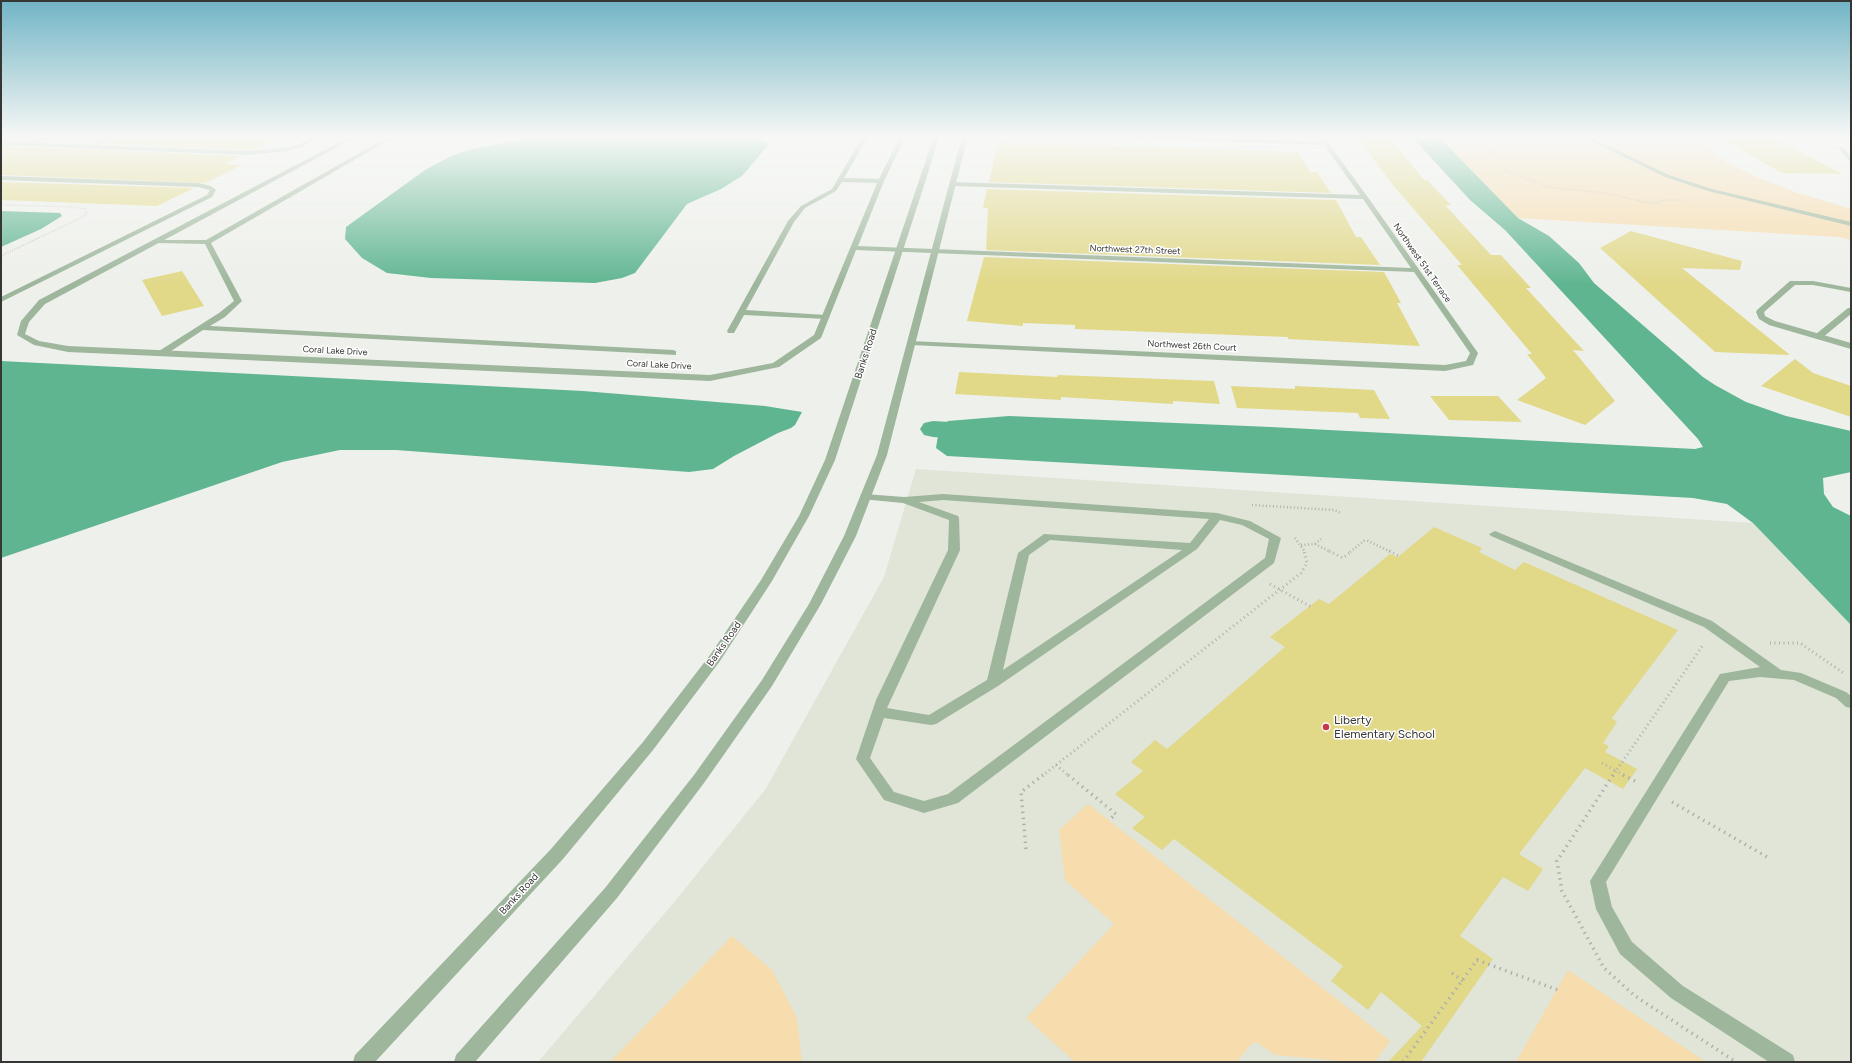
<!DOCTYPE html>
<html>
<head>
<meta charset="utf-8">
<style>
	body { margin:0 }
	#map { position:relative; width:1852px; height:1063px; overflow:hidden; background:#eef0eb; font-family:Figtree,sans-serif }
	canvas { display:block }
	.frame { position:absolute; inset:0; border:2px solid #363735; pointer-events:none }
</style>
</head>
<body>
<div id="map">
<canvas width="1852" height="1063"></canvas>
<div class="frame"></div>
</div>
<script>
const g = document.querySelector('canvas').getContext('2d');
g.lineJoin = 'round';
function fillPath(path, color) { g.fillStyle = color; g.fill(path, 'evenodd'); }
const poly = rows => new Path2D(rows.map(r => 'M' + r).join(''));
function stroke(path, color, width, dash) { g.strokeStyle = color; g.lineWidth = width; g.lineCap = dash ? 'butt' : 'round'; g.setLineDash(dash || []); g.stroke(path); }
function label(font, color, halo, rows, align = 'center') {
  g.font = font + ' Figtree,sans-serif'; g.lineWidth = 3; g.setLineDash([]); g.textBaseline = 'middle'; g.strokeStyle = halo; g.fillStyle = color; for (const [text, x, y, turn = 0] of rows) {
    g.save(); g.translate(x, y); g.rotate((+turn || 0) * Math.PI / 180); g.textAlign = isNaN(turn) ? turn : align; if (halo) g.strokeText(text, 0, 0); g.fillText(text, 0, 0); g.restore();
  }
}
const built = poly([
	[916,469,1753,523,1851,625,1851,1062,538,1062,675,901,765,790,884,577]
]);
const green = poly([
	[1438,136,1699,136,1717,157,1757,177,1798,193,1851,209,1851,240,1839,237,1518,218],
	[1088,804,1390,1041,1375,1062,1351,1062,1275,1055,1256,1042,1249,1046,1237,1062,1075,1062,1026,1018,1114,924,1065,880,1059,830],
	[732,936,772,970,797,1018,802,1062,610,1062],
	[1568,970,1706,1062,1516,1062]
]);
const water = poly([
	[534,136,760,136,769,144,742,176,721,189,687,204,635,273,622,278,595,283,431,278,387,273,362,258,345,239,346,227,425,170,451,156,469,150],
	[1411,136,1438,136,1518,218,1549,236,1579,263,1594,283,1703,377,1715,385,1746,402,1786,416,1851,431,1851,472,1823,478,1824,494,1833,507,1851,516,1851,625,1753,523,1727,504,1693,498,947,456,936,448,939,429,948,421,1009,416,1271,427,1695,449,1703,447,1698,439,1505,230,1470,200],
	[1,211,60,213,62,216,41,229,1,247],
	[1,361,583,391,765,406,802,412,795,425,791,428,778,433,734,456,713,469,689,472,396,450,340,450,282,462,1,558]
]);
const canal = poly([
	[933,421,981,424,990,426,994,432,990,438,981,440,933,437,924,435,920,429,924,423,933,421]
]);
const building = poly([
	[1,136,110,136,92,143,1,140],
	[123,136,284,136,257,149,249,150,106,144],
	[1356,136,1389,136,1424,180,1427,180,1451,205,1445,205,1491,255,1501,255,1531,288,1526,288,1584,351,1573,350,1615,401,1585,425,1517,400,1546,378,1527,354,1532,354,1457,265,1462,265,1392,184],
	[1716,136,1770,136,1842,174,1782,173],
	[998,142,1298,152,1310,172,1317,172,1331,193,989,182],
	[1,146,242,156,225,164,242,165,205,183,1,175],
	[1,182,194,188,157,206,1,200],
	[987,189,1336,200,1356,237,1361,237,1380,265,986,250,988,208,983,208],
	[1631,231,1742,261,1740,270,1682,268,1790,355,1715,352,1600,248],
	[984,257,1384,272,1401,303,1397,303,1420,346,1288,339,1288,337,1075,329,1075,325,1023,323,1023,326,967,321],
	[182,271,204,306,162,316,142,280],
	[1795,359,1813,373,1851,386,1851,417,1761,386],
	[959,372,1057,377,1058,375,1214,381,1220,404,1173,401,1173,404,1061,397,1061,400,955,394],
	[1231,386,1295,389,1295,386,1374,390,1390,419,1360,418,1358,413,1237,408],
	[1430,396,1498,396,1522,422,1449,420],
	[1434,527,1482,548,1479,552,1515,570,1524,562,1678,630,1612,718,1617,722,1603,743,1609,746,1605,752,1637,769,1623,789,1585,768,1519,854,1543,869,1528,891,1503,877,1460,936,1493,959,1421,1062,1388,1062,1422,1026,1381,992,1368,1010,1331,981,1343,966,1174,839,1162,850,1132,828,1145,817,1115,794,1143,771,1131,762,1155,740,1167,749,1285,647,1270,637,1319,599,1329,604,1390,554,1398,557]
]);
const pathFar4 = poly([
	[1474,136,1482,145,1498,156,1506,171,1548,187,1605,193,1645,202,1657,203,1664,200,1684,200],
	[1,205,73,207,85,209,87,213,83,217,30,242]
]);
const pathFar3 = poly([
	[1,256,32,241]
]);
const pathFar2 = poly([
	[1252,505,1334,510,1341,513],
	[1295,538,1305,552],
	[1315,544,1321,539],
	[1301,545,1315,544,1331,552],
	[1350,552,1364,541,1368,541,1391,552]
]);
const pathFar1 = poly([
	[1329,551,1343,558,1352,551],
	[1389,551,1399,556],
	[1270,584,1313,608],
	[1770,643,1800,643,1845,674],
	[1602,763,1616,771,1703,645],
	[1056,765,1069,776],
	[1042,776,1301,573,1307,563,1304,551],
	[1613,776,1616,771,1625,776]
]);
const path = poly([
	[1068,775,1116,814,1109,820],
	[1613,775,1557,861,1562,891,1604,968,1635,996,1736,1062],
	[1623,775,1635,781],
	[1672,802,1767,857],
	[1026,849,1021,792,1043,775],
	[1452,973,1463,981],
	[1403,1062,1477,960,1558,990]
]);
const service = poly([
	[389,136,396,136,211,243,242,301,225,317,210,326,673,350,676,351,676,355,203,330,165,355,159,355,159,351,219,313,234,301,205,244,157,243,154,241,155,240,206,240,389,136],
	[863,136,869,136,844,178,881,179,884,181,881,183,842,182,836,191,805,208,794,222,746,310,826,315,830,317,826,319,744,315,734,333,728,333,727,331,788,221,801,206,832,189,863,136],
	[1848,308,1851,308,1851,314,1822,338,1816,338,1816,334,1848,308],
	[865,494,904,497,943,494,1217,513,1250,521,1281,538,1274,563,958,803,924,813,884,800,856,759,876,700,948,550,949,520,903,503,861,499,860,497,861,495,865,494],
	[943,500,1209,519,1190,543,1044,534,1018,553,987,680,929,715,887,708,960,550,959,518,958,516,919,502,943,500],
	[1220,520,1242,525,1269,539,1265,558,948,794,924,801,894,792,870,758,884,718,931,725,936,724,998,686,1197,549,1220,520],
	[1050,540,1182,550,1003,670,1029,555,1050,540],
	[1495,531,1712,621,1781,670,1801,673,1846,692,1851,696,1851,708,1846,707,1836,698,1794,680,1760,677,1729,681,1606,882,1612,907,1632,942,1683,986,1793,1055,1795,1062,1769,1062,1671,998,1620,954,1596,909,1590,881,1720,674,1760,667,1704,627,1491,536,1489,534,1495,531]
]);
const minor = poly([
	[114,136,122,136,99,145,249,151,285,148,297,145,314,136,321,136,301,147,288,151,249,155,1,145,1,141,92,145,114,136],
	[351,136,358,136,45,304,29,322,25,334,39,341,68,346,710,375,773,363,814,335,878,181,900,136,906,136,884,181,858,246,1411,268,1363,199,952,186,949,184,952,182,1360,195,1324,145,1117,138,1114,136,1166,136,1321,141,1317,136,1323,136,1367,196,1478,353,1473,365,1445,371,912,345,908,343,909,341,1445,365,1466,361,1470,353,1414,272,856,250,821,338,779,367,710,381,68,352,34,345,17,335,21,321,39,300,351,136],
	[1581,136,1588,136,1669,175,1712,189,1851,222,1851,226,1708,191,1665,177,1581,136],
	[1839,147,1843,147,1851,157,1851,163,1839,149,1839,147],
	[1,176,198,183,211,186,216,190,212,197,1,302,1,297,207,195,210,190,198,187,1,180,1,176],
	[1790,281,1813,281,1851,288,1851,292,1813,285,1795,285,1764,312,1765,316,1775,321,1851,343,1851,349,1769,325,1759,319,1756,312,1757,310,1790,281]
]);
const tertiary = poly([
	[934,136,940,136,835,460,809,516,772,581,720,661,653,750,563,859,375,1062,353,1062,355,1055,551,849,643,742,710,655,761,580,799,516,825,460,934,136],
	[962,136,968,136,887,455,856,536,821,604,772,686,704,783,617,898,475,1062,454,1062,456,1055,605,888,694,775,762,680,809,604,844,536,877,455,962,136]
]);
const markers = [
	[1326,727,4,"#c83845"]
];
const farStreetnames = [
	["Northwest 27th Street",1135,250,2],
	["Northwest 51st Terrace",1422,263,55],
	["Northwest 26th Court",1192,346,3],
	["Coral Lake Drive",335,351,3],
	["Coral Lake Drive",659,365,3]
];
const streetNames = [
	["Banks Road",866,354,-72],
	["Banks Road",724,644,-55],
	["Banks Road",519,894,-47]
];
const nearPoinames = [
	["Liberty",1334,720],
	["Elementary School",1334,734]
];
fillPath(built, '#e0e5d8');
fillPath(green, '#f7dcad');
fillPath(water, '#5fb590');
fillPath(canal, '#5fb590');
fillPath(building, '#e1d888');
stroke(pathFar4, '#b0b1ad', 1.5, [0.5, 1.5]);
stroke(pathFar3, '#b0b1ad', 2, [0.5, 2]);
stroke(pathFar2, '#b0b1ad', 2.5, [1, 2.5]);
stroke(pathFar1, '#b0b1ad', 3, [1, 3.5]);
stroke(path, '#b0b1ad', 3.5, [1.5, 4.5]);
fillPath(service, '#9eb69c');
fillPath(minor, '#9eb69c');
fillPath(tertiary, '#9eb69c');
const sky = g.createLinearGradient(0, 0, 0, 285);
sky.addColorStop(0, '#71b4c5');
sky.addColorStop(0.48, '#f7f8f6');
sky.addColorStop(1, '#f7f8f600');
g.fillStyle = sky;
g.fillRect(0, 0, 1852, 285);
for (const [x, y, r, color] of markers) { const dot = new Path2D(); dot.arc(x, y, r, 0, 2 * Math.PI); g.fillStyle = color; g.fill(dot); stroke(dot, '#fff', 1.5); }
label('9px', '#363735', '#fff', farStreetnames);
label('10px', '#363735', '#fff', streetNames);
label('12px', '#363735', '#fff', nearPoinames, 'left');
</script>
</body>
</html>
